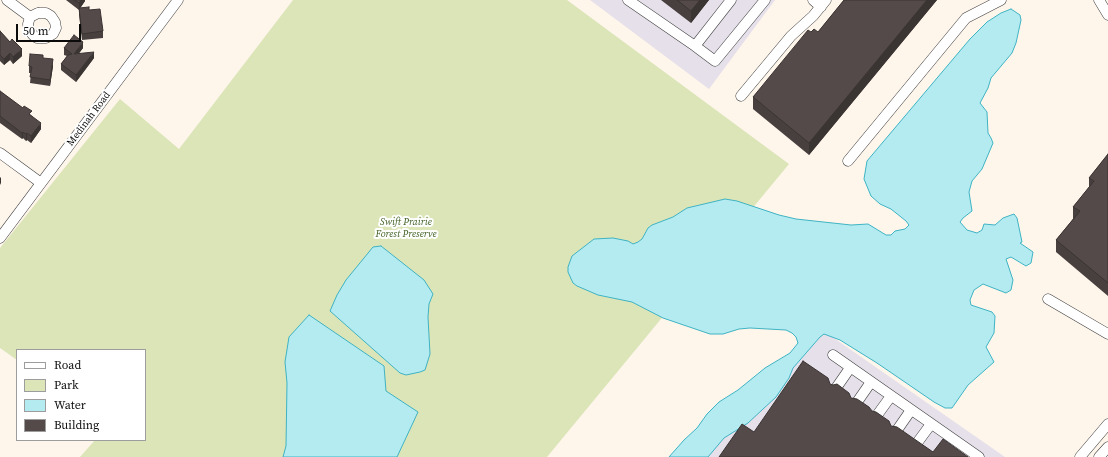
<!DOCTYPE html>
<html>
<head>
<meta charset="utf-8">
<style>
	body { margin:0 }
	#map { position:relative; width:1108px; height:457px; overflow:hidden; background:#fef5eb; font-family:"Source Serif 4",serif }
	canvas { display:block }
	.legend { position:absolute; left:16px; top:349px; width:130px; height:92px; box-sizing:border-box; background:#fff; border:1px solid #9d9d9d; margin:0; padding:5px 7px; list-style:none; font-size:12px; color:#0b0b0b }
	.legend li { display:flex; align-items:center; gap:8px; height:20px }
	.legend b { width:20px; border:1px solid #9d9d9d }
	.scale { position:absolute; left:16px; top:24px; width:65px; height:18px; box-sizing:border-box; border:2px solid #0b0b0b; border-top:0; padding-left:5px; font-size:12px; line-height:14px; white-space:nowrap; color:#0b0b0b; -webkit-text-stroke:3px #fff; paint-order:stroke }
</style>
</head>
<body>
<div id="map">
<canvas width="1108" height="457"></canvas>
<ul class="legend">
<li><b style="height:5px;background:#fff"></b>Road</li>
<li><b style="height:11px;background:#dce5b8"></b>Park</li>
<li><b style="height:11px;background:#b3ebf1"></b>Water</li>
<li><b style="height:11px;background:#534a49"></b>Building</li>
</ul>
<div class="scale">50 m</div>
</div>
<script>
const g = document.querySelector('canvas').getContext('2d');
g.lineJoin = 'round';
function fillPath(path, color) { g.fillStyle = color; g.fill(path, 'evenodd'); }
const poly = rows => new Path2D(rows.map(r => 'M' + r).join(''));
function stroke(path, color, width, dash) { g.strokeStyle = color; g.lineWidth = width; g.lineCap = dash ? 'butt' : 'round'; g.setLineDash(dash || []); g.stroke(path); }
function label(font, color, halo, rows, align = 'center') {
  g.font = font + ' "Source Serif 4",serif'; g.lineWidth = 4; g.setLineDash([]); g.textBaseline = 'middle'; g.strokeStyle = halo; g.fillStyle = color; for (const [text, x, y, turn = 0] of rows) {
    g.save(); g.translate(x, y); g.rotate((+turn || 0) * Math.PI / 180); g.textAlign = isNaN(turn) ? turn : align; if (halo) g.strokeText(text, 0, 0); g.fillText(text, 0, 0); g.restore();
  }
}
const industrial = poly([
	[590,0,775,0,709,89],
	[818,327,1005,457,702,457]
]);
const green = poly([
	[293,0,567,0,789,164,547,457,80,457,95,440,145,440,145,350,17,350,17,360,0,348,0,248,120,99,179,149]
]);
const water = poly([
	[1011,9,1020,15,1021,20,1016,43,1012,53,991,78,988,88,980,103,987,112,988,133,991,138,993,143,982,169,972,181,969,192,972,211,963,218,960,222,967,230,977,233,982,230,984,224,995,225,1003,218,1014,214,1017,218,1022,242,1020,243,1033,252,1031,263,1026,266,1011,257,1006,259,1013,280,1011,290,1006,293,983,284,974,290,970,300,971,305,992,312,995,316,994,333,986,347,994,362,968,385,952,408,945,408,934,402,877,363,840,340,824,334,820,337,793,368,789,378,776,397,748,423,724,438,708,457,669,457,684,440,697,428,707,414,719,402,738,390,765,368,790,353,798,343,796,337,792,333,786,330,750,328,739,329,723,334,710,334,663,318,632,302,598,295,577,286,573,283,568,272,568,267,572,256,594,239,613,238,628,241,633,244,638,242,642,239,648,228,652,225,673,217,687,208,725,199,737,201,779,215,796,219,851,225,868,224,886,235,891,235,895,231,905,229,909,225,906,221,891,209,880,204,871,196,864,179,867,161,970,39,987,22,1001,13,1011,9],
	[381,246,424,280,433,294,429,304,428,317,430,354,425,370,420,372,406,375,400,373,330,311,337,295,346,280,373,247,381,246],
	[309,315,384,366,386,391,418,412,397,457,283,457,286,446,287,383,285,362,289,337,309,315]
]);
const minor = poly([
	[7,0,30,17],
	[628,0,695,46],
	[731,0,695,46,715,61,765,0],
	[813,0,821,7],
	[1099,0,1108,15],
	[38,13,46,13,51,16,55,22,56,28,53,34,46,38,37,38,33,35,29,30,28,24,30,17,38,13],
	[741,96,791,36,813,16,826,0],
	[0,153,41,183],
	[848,161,966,18,1001,0],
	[0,238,178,0],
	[1048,299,1108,334],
	[833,355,979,457],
	[834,391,850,368],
	[855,405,871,382],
	[875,418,891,396],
	[895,433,911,410],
	[917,443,931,424],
	[1080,457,1108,424],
	[1099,457,1108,447]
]);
const wall = poly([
	[66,0,85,0,85,1,80,8,89,10,103,31,103,38,82,40,79,15,79,9,79,10],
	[661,0,709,0,691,23],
	[844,0,937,0,809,155,753,109,753,97,811,32,818,32],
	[0,31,22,56,13,64,10,60,4,65,0,61],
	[64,48,83,48,79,53,94,58,76,82,61,70,61,64,67,56,64,55],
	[43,58,53,66,50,86,30,83,31,73,29,73,29,66],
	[0,91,32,116,41,129,31,143,27,140,26,141,23,138,22,139,0,123],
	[1108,154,1108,296,1056,252,1056,240,1073,219,1073,207,1089,187,1089,178]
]);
const shadedWall = poly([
	[81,0,85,0,85,1,79,10,79,3],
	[700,0,709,0,691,23,691,11],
	[927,0,937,0,809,155,809,143],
	[83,42,83,48,74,60,74,54],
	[22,49,22,56,13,64,13,57],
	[94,52,94,58,76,82,76,75],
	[10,53,10,60,4,65,4,59],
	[53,59,53,66,50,86,50,80],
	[41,123,41,129,31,143,31,136],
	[23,132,23,138,22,139,22,133],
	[27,133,27,140,26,141,26,134],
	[1,177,1,183,0,185,0,178]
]);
const building = poly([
	[74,0,81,0,79,3,74,0],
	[677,0,700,0,691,11,677,0],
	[844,0,927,0,809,143,753,97,808,30,811,32,814,29,818,32,844,0],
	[89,7,89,10,100,9,103,31,82,34,79,8,89,7],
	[0,31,10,42,12,39,22,49,13,57,10,53,4,59,0,55,0,31],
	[74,35,83,42,74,54,94,52,76,75,61,64,68,55,72,54,64,48,74,35],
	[30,54,43,55,43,58,53,59,50,80,30,77,32,67,29,66,30,54],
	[0,91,23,108,24,106,32,111,29,114,41,123,31,136,27,133,26,134,23,132,22,133,0,116,0,91],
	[1108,154,1108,283,1056,240,1080,211,1073,207,1094,181,1089,178,1108,154],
	[803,361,828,378,830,384,833,385,837,384,849,393,851,398,857,399,869,407,872,411,876,412,889,421,891,426,897,427,933,452,943,439,968,457,719,457,742,424,754,432,803,361]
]);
const streetNames = [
	["Medinah Road",89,119,-53]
];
const parkNames = [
	["Swift Prairie",406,222],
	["Forest Preserve",406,234]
];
fillPath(industrial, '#e6e0ea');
fillPath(green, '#dce5b8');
fillPath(water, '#b3ebf1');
stroke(water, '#3fb3c3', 1);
stroke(minor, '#3e3e3e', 11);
stroke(minor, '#fff', 10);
fillPath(wall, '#47403f');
fillPath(shadedWall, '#3a3433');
fillPath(building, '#534a49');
stroke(building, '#3a3433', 1);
label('10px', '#0b0b0b', '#fff', streetNames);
label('italic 10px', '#3e5e21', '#fff', parkNames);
</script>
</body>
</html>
